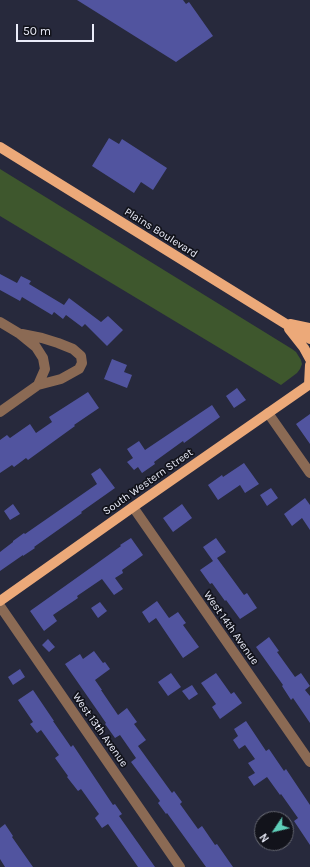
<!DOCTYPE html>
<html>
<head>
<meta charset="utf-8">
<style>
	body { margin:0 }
	#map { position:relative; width:310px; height:867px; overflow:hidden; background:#27293c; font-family:Karla,sans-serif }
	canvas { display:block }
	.north { position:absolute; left:254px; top:811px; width:40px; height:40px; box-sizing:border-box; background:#12131b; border:1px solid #686a74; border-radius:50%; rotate:235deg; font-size:11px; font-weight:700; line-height:16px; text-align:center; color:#eaecf9 }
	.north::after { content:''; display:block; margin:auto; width:14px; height:18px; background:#5eceb8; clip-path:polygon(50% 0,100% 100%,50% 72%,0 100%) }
	.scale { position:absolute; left:16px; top:24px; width:78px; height:18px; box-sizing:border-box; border:2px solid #eaecf9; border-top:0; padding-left:5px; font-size:12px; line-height:14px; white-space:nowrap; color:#eaecf9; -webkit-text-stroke:3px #12131b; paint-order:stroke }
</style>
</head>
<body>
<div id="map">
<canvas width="310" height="867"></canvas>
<div class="north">N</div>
<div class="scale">50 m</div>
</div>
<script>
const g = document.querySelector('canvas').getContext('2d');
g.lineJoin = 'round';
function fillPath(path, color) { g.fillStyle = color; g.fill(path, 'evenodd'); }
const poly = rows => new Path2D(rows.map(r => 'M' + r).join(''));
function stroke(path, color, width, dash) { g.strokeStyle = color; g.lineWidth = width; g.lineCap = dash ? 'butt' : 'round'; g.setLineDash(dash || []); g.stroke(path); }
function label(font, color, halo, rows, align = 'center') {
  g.font = font + ' Karla,sans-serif'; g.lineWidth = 3.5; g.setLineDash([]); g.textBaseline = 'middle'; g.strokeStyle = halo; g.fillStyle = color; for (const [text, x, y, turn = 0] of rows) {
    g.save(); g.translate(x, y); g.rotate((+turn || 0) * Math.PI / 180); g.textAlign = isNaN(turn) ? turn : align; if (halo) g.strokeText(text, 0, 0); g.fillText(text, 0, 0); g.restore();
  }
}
const green = poly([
	[0,169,292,349,296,352,301,360,302,364,300,369,297,373,281,385,0,216]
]);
const building = poly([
	[77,0,183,0,186,4,189,2,213,36,176,62],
	[109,138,119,144,122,139,167,168,153,190,141,182,134,193,92,166],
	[0,274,17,283,21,276,31,281,29,284,64,305,69,298,101,322,108,316,123,330,107,346,85,324,82,327,66,315,63,319,54,312,52,315,22,297,20,301,0,290],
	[112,359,127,365,124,372,132,375,127,388,104,379],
	[237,388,246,400,234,408,226,396],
	[88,392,99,408,74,425,75,426,28,460,26,458,14,467,12,465,0,473,0,440,7,435,10,438,30,424,36,433,52,422,49,417],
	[212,405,220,417,184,443,183,441,154,462,155,464,142,473,138,467,134,470,127,462,133,458,127,449,139,441,145,450],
	[310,414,310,444,296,424],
	[244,463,259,484,245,493,240,485,218,500,208,485,222,475,223,477],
	[100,468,115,488,81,512,82,513,34,547,35,548,23,556,23,555,0,571,0,552,13,542,13,541,24,533,25,534,97,484,91,474],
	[271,488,278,498,267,506,260,495],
	[305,498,310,505,310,530,302,518,292,526,284,514],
	[13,504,20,514,10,520,4,511],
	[182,504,192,518,173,532,163,518],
	[131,538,143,555,122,570,123,573,115,578,123,589,114,595,102,579,77,596,78,598,53,615,57,621,44,631,30,611,96,564,121,546,120,545],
	[216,538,226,552,217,558,244,595,247,593,257,608,240,619,226,600,225,601,212,583,210,584,200,570,213,561,203,547],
	[157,601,169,618,178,612,186,623,183,625,199,647,183,658,156,618,149,623,142,612],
	[100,602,107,611,98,618,91,608],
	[269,637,279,651,277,652,295,677,301,673,310,686,305,690,310,696,310,723,293,698,291,700,282,686,283,685,256,647],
	[48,639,55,647,49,652,42,645],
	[94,651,103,663,105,662,110,669,95,680,102,690,101,690,118,715,127,708,137,722,134,724,146,740,138,746,172,793,174,791,182,802,180,804,198,829,202,826,215,845,217,844,233,867,206,867,167,813,166,814,158,803,160,801,131,762,136,758,120,735,115,738,105,724,106,723,65,664,80,654,83,659],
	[20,669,25,677,13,685,8,677],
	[171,673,181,687,168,696,158,682],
	[216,673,231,694,234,692,242,703,220,719,212,707,216,704,201,683],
	[192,685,198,694,189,700,182,691],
	[33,690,54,721,53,721,71,747,73,745,113,805,115,804,122,814,119,816,155,867,138,867,108,824,102,828,95,818,99,814,81,789,78,791,67,777,68,776,55,758,59,755,41,730,37,733,30,724,33,722,18,700],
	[246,721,266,751,269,749,284,771,286,769,310,805,310,845,294,821,298,818,281,794,280,795,267,777,254,786,248,777,255,773,248,763,255,759,245,745,239,749,233,740,238,736,234,729],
	[5,824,13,836,12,837,33,867,5,867,0,859,0,828]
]);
const minor = poly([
	[0,322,20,334,36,347,43,358,45,369,38,385,0,412],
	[22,334,42,338,58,343,73,349,81,356,82,363,79,369,61,379,38,385],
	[268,413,310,473],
	[133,507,310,762],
	[0,606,180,867]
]);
const major = poly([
	[0,147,310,339],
	[290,324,310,328],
	[289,329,304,348,310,359],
	[309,385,310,365],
	[0,601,133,507,310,384]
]);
const streetNames = [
	["Plains Boulevard",161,233,32],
	["South Western Street",148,482,-35],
	["West 14th Avenue",231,628,55],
	["West 13th Avenue",100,730,55]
];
fillPath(green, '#3e572d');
fillPath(building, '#51549f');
stroke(minor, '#8b6a54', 10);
stroke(major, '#eca979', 10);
label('11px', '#eaecf9', '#12131b', streetNames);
</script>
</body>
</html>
